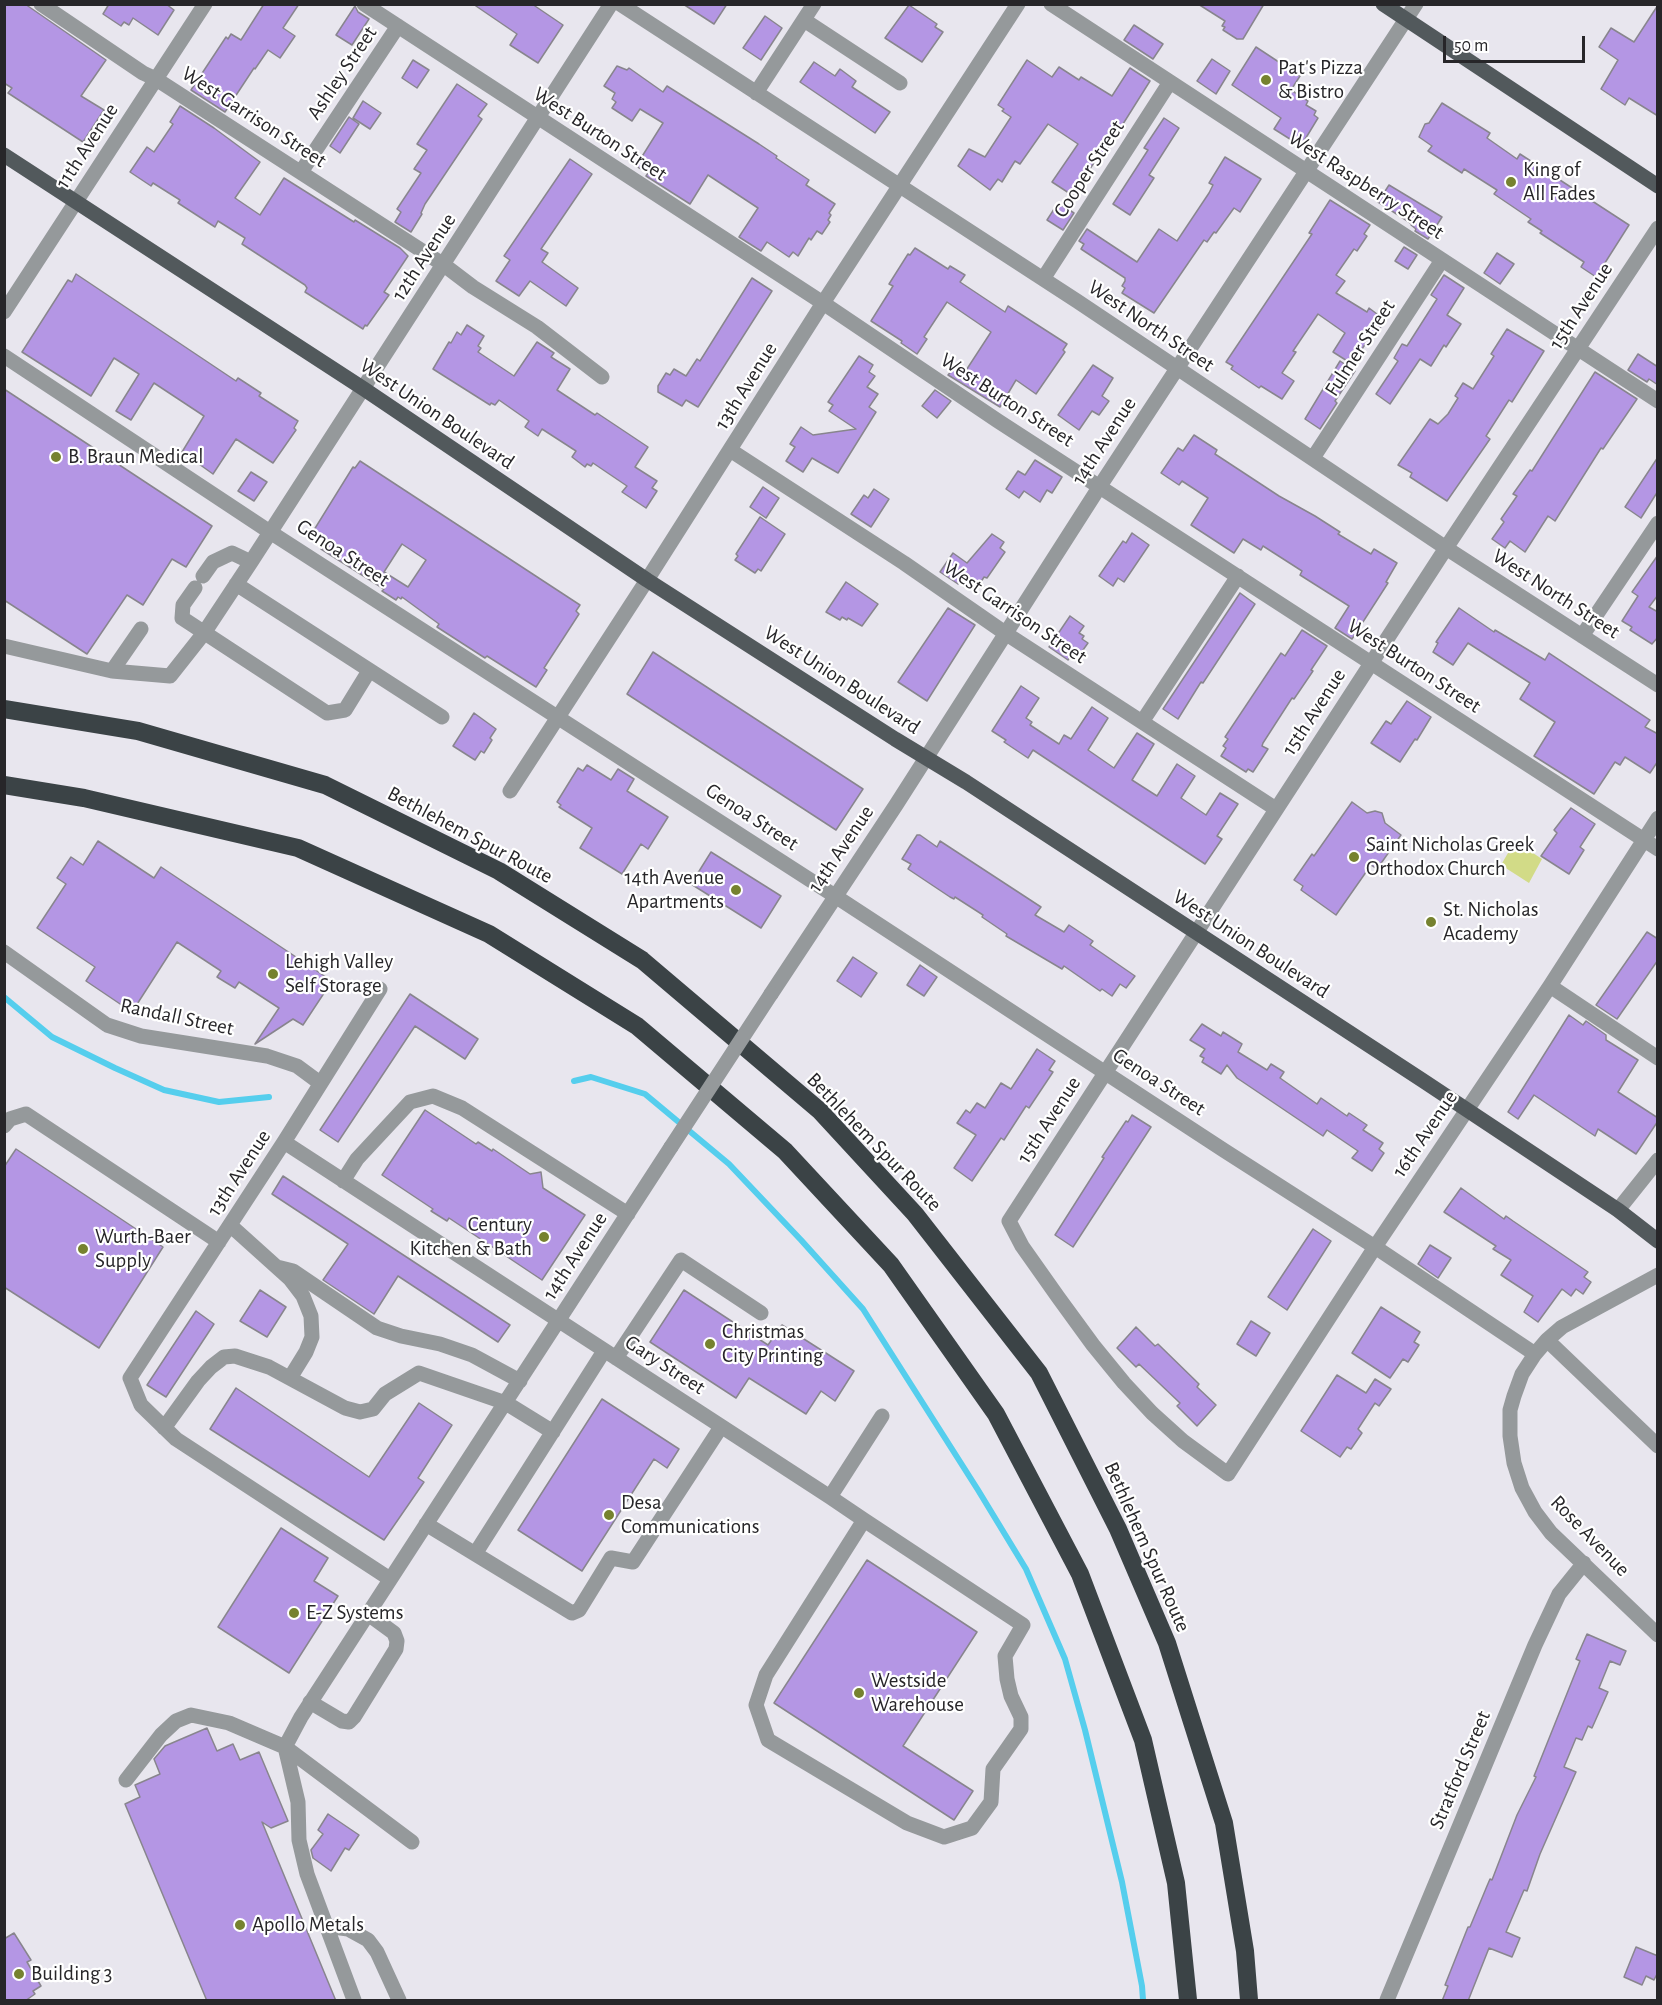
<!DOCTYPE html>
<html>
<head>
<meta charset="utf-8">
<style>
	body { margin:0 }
	#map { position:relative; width:1662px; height:2005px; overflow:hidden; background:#e8e6ee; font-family:"Alegreya Sans",sans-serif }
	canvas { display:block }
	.frame { position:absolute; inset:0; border:6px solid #272629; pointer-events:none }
	.scale { position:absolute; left:1443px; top:36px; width:142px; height:27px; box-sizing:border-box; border:3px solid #272629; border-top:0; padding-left:8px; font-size:18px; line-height:21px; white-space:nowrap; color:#272629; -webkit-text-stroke:4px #fff; paint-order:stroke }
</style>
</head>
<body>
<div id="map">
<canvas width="1662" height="2005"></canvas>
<div class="frame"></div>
<div class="scale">50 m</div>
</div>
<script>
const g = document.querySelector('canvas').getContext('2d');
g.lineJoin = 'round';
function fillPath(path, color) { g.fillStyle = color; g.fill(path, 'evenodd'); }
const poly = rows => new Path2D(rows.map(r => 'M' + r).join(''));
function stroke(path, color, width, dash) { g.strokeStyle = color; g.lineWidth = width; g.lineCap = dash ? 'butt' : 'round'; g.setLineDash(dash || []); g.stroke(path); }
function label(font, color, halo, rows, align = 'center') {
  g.font = font + ' "Alegreya Sans",sans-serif'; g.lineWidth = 4.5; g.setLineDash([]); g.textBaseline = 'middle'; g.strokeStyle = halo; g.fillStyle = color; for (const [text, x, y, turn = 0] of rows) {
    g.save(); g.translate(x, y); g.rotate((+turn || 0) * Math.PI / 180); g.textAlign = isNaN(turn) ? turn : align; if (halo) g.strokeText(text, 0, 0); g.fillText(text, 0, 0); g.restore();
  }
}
const green = poly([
	[1515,841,1542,859,1529,883,1501,865]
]);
const stream = poly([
	[4,997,52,1037,115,1068,164,1090,219,1102,269,1097],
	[574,1081,591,1077,645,1094,729,1164,801,1240,863,1309,978,1490,1026,1569,1065,1659,1085,1730,1122,1882,1142,1986,1143,2000]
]);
const building = poly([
	[4,4,25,4,106,60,81,96,104,110,83,142,8,93,12,88,4,83,4,4],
	[109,4,166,4,174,10,158,35,133,18,129,25,124,22,121,26,103,14,109,4],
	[264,4,299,4,283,28,295,36,280,58,268,50,255,69,254,68,225,112,191,90,226,37,228,39,231,34,241,40,264,4],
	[473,4,532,4,563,25,538,63,510,45,517,34,473,4],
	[683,4,727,4,714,24,683,4],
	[1198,4,1264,4,1243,39,1237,39,1223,30,1225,27,1222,26,1225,21,1198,4],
	[909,5,937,24,935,27,943,32,922,62,885,38,909,5],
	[1658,5,1658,116,1629,98,1625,105,1601,89,1618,60,1599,47,1611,28,1634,42,1658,5],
	[355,6,358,12,369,19,352,45,336,35,355,6],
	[765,16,782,28,761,60,743,48,765,16],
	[1134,25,1163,44,1153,59,1124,40,1134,25],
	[1256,47,1300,76,1291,90,1308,101,1306,105,1316,111,1314,115,1318,118,1301,146,1274,129,1281,118,1232,85,1256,47],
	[1212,59,1230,71,1216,94,1197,81,1212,59],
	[413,60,429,70,417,88,402,78,413,60],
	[1027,60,1052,77,1059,67,1079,80,1081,77,1112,96,1130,68,1150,81,1101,159,1098,157,1072,195,1052,182,1078,144,1048,124,1020,164,1015,161,1002,182,998,179,990,190,958,166,969,149,985,157,1011,117,1002,111,1004,109,998,105,1027,60],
	[814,62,835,76,840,69,856,81,852,87,890,112,875,133,800,82,814,62],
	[617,66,627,70,629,68,663,92,667,86,759,144,777,156,776,158,809,180,806,185,835,204,829,213,831,215,828,220,830,222,822,234,817,231,811,240,809,238,798,256,793,252,789,257,767,242,761,251,739,237,758,208,708,175,690,204,646,176,648,173,636,166,663,123,640,109,632,121,612,108,616,102,612,99,615,93,604,86,617,66],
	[457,84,487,104,478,116,482,119,425,204,421,213,422,214,411,232,395,222,401,212,397,209,421,173,414,169,427,150,417,144,457,84],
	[363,101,381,113,370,129,353,118,363,101],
	[1442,103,1490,133,1487,138,1517,159,1520,154,1629,225,1596,277,1581,267,1584,262,1540,233,1542,231,1528,222,1531,219,1494,194,1497,190,1464,169,1462,173,1428,151,1432,146,1419,137,1425,124,1429,123,1442,103],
	[180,106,214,128,260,162,235,198,260,215,284,178,354,222,355,220,400,248,408,256,384,292,389,295,367,326,365,325,363,329,305,292,307,288,305,285,242,244,245,238,218,221,215,227,178,203,180,200,153,183,151,186,130,172,147,147,154,152,173,124,170,122,180,106],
	[349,117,359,124,340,153,330,146,349,117],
	[1164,118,1179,128,1149,175,1154,178,1130,215,1113,204,1148,150,1144,148,1164,118],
	[1225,157,1261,179,1240,212,1234,208,1216,233,1214,232,1207,242,1204,240,1154,313,1122,293,1125,288,1122,286,1125,281,1125,278,1081,249,1084,244,1079,241,1087,229,1137,262,1159,229,1177,241,1209,193,1213,185,1209,183,1225,157],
	[570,159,592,174,541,249,548,253,542,262,578,288,566,306,530,281,519,296,496,281,510,260,504,256,570,159],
	[1389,185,1442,217,1428,239,1415,231,1416,229,1411,225,1412,224,1378,202,1389,185],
	[1330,200,1370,225,1364,234,1367,236,1357,251,1354,249,1336,275,1345,281,1336,293,1367,312,1369,308,1385,320,1375,336,1372,334,1352,364,1333,352,1345,333,1318,314,1293,351,1296,352,1282,373,1294,381,1282,399,1261,386,1259,388,1231,369,1233,366,1226,362,1312,234,1309,233,1330,200],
	[1058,203,1074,213,1063,230,1047,220,1058,203],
	[1404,247,1417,255,1408,269,1395,261,1404,247],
	[915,248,948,269,950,266,965,275,960,282,1005,312,1008,306,1067,344,1063,350,1065,352,1036,394,1016,380,1000,407,948,375,953,369,963,375,991,332,947,302,924,337,927,339,917,354,901,343,902,341,871,321,893,286,889,284,908,254,910,255,915,248],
	[1497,253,1514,264,1500,284,1484,273,1497,253],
	[76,274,236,381,238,378,261,393,259,396,298,421,294,428,296,430,273,463,236,439,213,474,182,452,204,416,154,383,131,420,116,411,139,374,114,358,91,396,22,352,68,280,72,282,76,274],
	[1444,275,1464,288,1447,315,1461,324,1446,347,1444,345,1431,366,1420,359,1390,404,1376,394,1398,361,1394,358,1402,344,1407,346,1437,299,1431,295,1444,275],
	[752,278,772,291,698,407,686,400,682,406,658,392,658,386,666,373,670,375,674,369,686,376,697,359,700,361,752,278],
	[467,325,484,336,478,346,481,348,478,352,514,376,537,342,554,353,551,357,570,369,557,390,595,415,597,413,648,447,635,467,657,481,652,488,657,491,646,508,622,492,627,486,593,463,591,466,587,464,585,467,572,457,576,451,542,429,538,436,525,427,529,421,499,400,495,405,491,403,490,405,433,369,449,342,451,343,457,332,461,335,467,325],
	[1507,329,1544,351,1512,402,1509,400,1486,436,1490,439,1447,501,1410,477,1412,473,1398,465,1430,419,1438,424,1448,414,1458,398,1455,396,1463,383,1473,389,1494,356,1491,354,1507,329],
	[1638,354,1658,367,1658,385,1649,379,1647,382,1628,370,1638,354],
	[859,356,873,365,869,372,875,376,867,387,878,394,869,407,876,412,838,473,812,458,803,472,786,461,795,447,790,444,801,427,813,435,856,429,829,411,833,405,828,402,859,356],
	[1340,361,1355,371,1335,401,1337,403,1320,429,1305,419,1340,361],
	[1093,365,1113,378,1102,396,1109,401,1099,415,1092,411,1079,430,1058,415,1093,365],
	[1595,372,1637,399,1603,449,1601,448,1555,521,1548,516,1525,552,1510,541,1505,548,1492,539,1504,522,1501,519,1517,496,1513,494,1530,470,1532,471,1595,372],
	[4,389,212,526,186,567,172,559,143,605,127,595,87,654,4,600,4,389],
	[935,390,951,401,937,418,922,406,935,390],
	[1194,435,1217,450,1215,454,1279,496,1315,516,1340,532,1338,534,1371,554,1374,549,1397,563,1386,582,1388,583,1352,639,1335,628,1349,606,1300,575,1302,571,1263,546,1261,550,1243,539,1234,553,1191,525,1208,498,1182,481,1179,485,1161,473,1178,448,1183,451,1194,435],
	[1658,457,1658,491,1641,518,1625,507,1658,457],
	[1035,460,1062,477,1052,493,1047,490,1040,502,1024,491,1019,498,1006,489,1018,471,1025,475,1035,460],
	[360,461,580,605,576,611,579,614,544,668,547,670,536,687,487,656,485,658,437,627,439,624,402,597,401,599,398,597,396,600,382,591,384,589,321,549,322,547,309,538,353,467,355,468,360,461],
	[402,544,426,560,408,587,384,572,402,544],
	[251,472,267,482,254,501,238,491,251,472],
	[763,487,779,498,766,518,750,507,763,487],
	[874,489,889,499,871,527,851,514,864,495,868,498,874,489],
	[760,517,785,534,761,571,758,569,755,573,735,560,738,556,736,554,760,517],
	[1132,533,1149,545,1124,582,1118,578,1113,586,1099,576,1123,541,1126,543,1132,533],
	[992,534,1004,542,1000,548,1005,552,987,578,984,577,979,585,963,576,958,584,940,572,953,553,967,563,992,534],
	[1658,555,1658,595,1649,607,1658,612,1658,637,1652,644,1630,630,1632,627,1622,621,1638,596,1632,592,1658,555],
	[846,582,878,604,862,626,848,618,847,620,842,617,840,620,826,612,846,582],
	[1240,593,1255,604,1203,683,1201,682,1178,719,1163,709,1240,593],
	[948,608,975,625,927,701,898,682,948,608],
	[1459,608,1494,632,1495,630,1545,660,1549,653,1650,720,1645,727,1658,734,1658,761,1650,773,1625,757,1620,765,1615,762,1594,794,1534,756,1555,722,1520,699,1530,683,1468,643,1453,665,1433,652,1438,643,1436,642,1459,608],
	[1070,616,1084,626,1079,633,1084,636,1082,639,1088,643,1078,657,1072,654,1068,660,1049,647,1070,616],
	[1302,630,1327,646,1311,670,1313,671,1294,699,1292,698,1263,743,1262,746,1268,749,1253,772,1248,769,1246,772,1221,756,1226,748,1223,746,1228,739,1225,737,1281,653,1285,656,1302,630],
	[653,652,863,789,836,830,627,694,653,652],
	[1021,686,1039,698,1026,718,1032,722,1030,725,1059,744,1064,735,1071,739,1092,707,1108,718,1088,750,1114,768,1137,733,1154,744,1132,780,1157,796,1177,764,1195,776,1181,798,1206,815,1220,793,1238,804,1217,836,1222,839,1205,864,1033,750,1028,758,1004,742,1006,740,992,731,1021,686],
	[1407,701,1431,717,1417,740,1415,739,1400,762,1371,743,1386,721,1391,724,1407,701],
	[474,713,496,729,490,738,492,740,484,753,481,751,475,760,453,746,474,713],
	[587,765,611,780,618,769,634,779,627,791,668,817,648,849,641,844,622,874,580,848,592,828,559,807,561,805,557,802,578,768,583,771,587,765],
	[1352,802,1367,813,1375,811,1382,813,1385,823,1401,835,1377,869,1371,865,1336,915,1301,890,1303,886,1294,880,1312,854,1314,856,1352,802],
	[1571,808,1595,824,1580,847,1584,850,1569,874,1541,856,1557,833,1554,830,1571,808],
	[917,835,920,835,937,847,940,841,1041,907,1035,915,1064,932,1069,925,1093,941,1090,945,1135,976,1126,988,1120,984,1112,996,1102,989,1100,991,1064,966,1062,969,1006,936,1007,934,982,917,983,915,955,897,954,899,950,897,908,869,911,864,902,859,917,835],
	[98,841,154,878,161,867,332,981,303,1025,293,1019,255,1044,279,1008,239,982,235,988,217,977,221,971,177,942,132,1012,86,981,95,967,37,928,66,884,57,878,71,857,83,865,98,841],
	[711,852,781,896,761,928,691,884,711,852],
	[1647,932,1658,939,1658,960,1617,1019,1596,1005,1647,932],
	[853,957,877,973,861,997,837,981,853,957],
	[920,965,937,977,924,996,907,985,920,965],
	[410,994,478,1039,465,1059,415,1026,338,1142,320,1130,410,994],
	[1569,1015,1583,1025,1586,1021,1606,1035,1606,1040,1638,1060,1618,1092,1658,1118,1658,1121,1636,1154,1598,1129,1595,1136,1534,1095,1518,1119,1508,1112,1569,1015],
	[1202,1024,1221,1036,1223,1032,1242,1044,1238,1052,1267,1070,1271,1064,1284,1072,1280,1078,1317,1104,1321,1098,1347,1116,1349,1113,1367,1125,1363,1130,1383,1143,1379,1149,1384,1153,1372,1171,1352,1158,1358,1151,1327,1130,1323,1136,1237,1078,1227,1065,1221,1074,1202,1062,1204,1058,1200,1056,1205,1049,1190,1040,1202,1024],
	[1037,1049,1055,1061,1049,1070,1053,1072,1029,1108,1026,1106,1004,1140,1001,1138,972,1181,954,1168,976,1135,957,1123,966,1110,970,1113,977,1103,985,1108,1001,1083,1011,1089,1037,1049],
	[425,1110,476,1144,478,1142,492,1151,493,1149,530,1174,541,1172,543,1188,585,1215,542,1280,449,1218,447,1221,431,1211,433,1209,382,1175,425,1110],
	[1132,1115,1151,1127,1073,1247,1055,1235,1104,1158,1102,1157,1126,1121,1128,1122,1132,1115],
	[16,1149,163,1247,99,1348,4,1287,4,1167,16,1149],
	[283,1176,510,1325,498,1342,398,1276,374,1314,323,1280,348,1244,272,1194,283,1176],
	[1461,1188,1504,1219,1506,1216,1513,1221,1588,1272,1584,1277,1591,1282,1583,1294,1576,1289,1571,1296,1562,1289,1538,1322,1524,1312,1533,1296,1501,1275,1511,1260,1493,1249,1496,1246,1444,1212,1461,1188],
	[1313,1229,1331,1241,1287,1310,1268,1297,1313,1229],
	[1430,1245,1451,1258,1438,1278,1418,1264,1430,1245],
	[260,1290,286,1307,267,1337,240,1321,260,1290],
	[684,1290,768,1345,782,1325,854,1371,835,1401,821,1391,806,1414,749,1378,736,1398,650,1342,684,1290],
	[1381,1307,1420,1332,1414,1342,1419,1345,1408,1362,1403,1359,1390,1378,1352,1353,1381,1307],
	[196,1311,214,1324,166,1397,147,1385,196,1311],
	[1251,1321,1270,1333,1256,1356,1237,1344,1251,1321],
	[1136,1327,1155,1346,1158,1344,1199,1384,1197,1387,1216,1405,1197,1426,1177,1406,1180,1403,1139,1364,1136,1367,1117,1348,1136,1327],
	[1337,1375,1366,1393,1375,1379,1391,1389,1379,1406,1375,1403,1358,1429,1362,1433,1351,1449,1347,1447,1340,1457,1301,1431,1337,1375],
	[236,1388,369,1477,419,1403,452,1425,418,1478,424,1482,384,1540,210,1429,236,1388],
	[602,1399,679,1449,667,1468,654,1459,582,1571,518,1530,602,1399],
	[281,1528,328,1558,314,1581,338,1596,289,1673,218,1627,281,1528],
	[867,1560,977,1632,903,1746,973,1791,954,1820,774,1703,867,1560],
	[1587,1634,1626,1651,1620,1665,1610,1661,1599,1688,1608,1692,1592,1728,1588,1726,1582,1740,1576,1738,1564,1767,1576,1772,1540,1854,1527,1891,1524,1890,1506,1932,1520,1938,1512,1957,1489,1948,1468,2001,1442,2001,1448,1986,1445,1985,1468,1927,1470,1927,1487,1886,1490,1879,1492,1880,1517,1815,1536,1777,1534,1776,1580,1661,1576,1659,1587,1634],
	[207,1728,217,1751,233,1744,240,1760,259,1752,288,1821,271,1828,262,1822,336,2001,207,2001,125,1804,140,1797,135,1785,160,1774,154,1759,165,1746,207,1728],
	[328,1814,359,1835,349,1850,345,1848,331,1871,313,1858,311,1850,323,1834,318,1830,328,1814],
	[14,1933,31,1960,27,1962,41,1986,33,1991,35,1994,25,2001,4,2001,4,1939,14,1933],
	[1636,1947,1658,1956,1658,1972,1654,1980,1646,1976,1642,1985,1624,1977,1636,1947]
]);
const minor = poly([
	[41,4,143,73,156,79,444,265,473,287,537,327,602,377],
	[364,4,823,303,998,421,1658,849],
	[620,4,1077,301,1446,548,1658,685],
	[1051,4,1658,401],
	[804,20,900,83],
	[756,93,814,4],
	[301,172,398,26],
	[1658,228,1446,548,1009,1221,1022,1246,1058,1297,1093,1345,1124,1383,1152,1413,1183,1441,1228,1474,1375,1247,1550,986,1658,818],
	[1043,279,1170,82],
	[4,312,205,4],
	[4,356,270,532,835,896,1225,1151,1375,1247,1535,1354],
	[730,450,904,563,1005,633,1276,809],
	[1313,458,1442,260],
	[203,576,213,562,232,553,251,562],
	[236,584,442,717],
	[195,588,183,605,182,618,327,713,345,710,369,671],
	[1582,636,1658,523],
	[4,646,112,671,170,676,204,633,251,562,611,4],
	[112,671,141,629],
	[1142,722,1238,576],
	[510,791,647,580,823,303,1018,4],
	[4,952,107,1025,141,1036,267,1056,297,1066,320,1083],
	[1550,986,1658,1058],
	[380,989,284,1142,130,1378,141,1405,176,1439,390,1579],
	[771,994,896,805,1100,486,1416,4],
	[4,1126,10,1119,26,1114,219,1242],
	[284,1142,830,1497,864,1520,1023,1625,1005,1656,1007,1679,1011,1696,1021,1717,1021,1729,993,1769,991,1802,972,1828,944,1837,907,1823,768,1740,756,1705,766,1675,864,1520],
	[343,1181,357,1159,410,1102,433,1096,462,1108,628,1214],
	[1618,1210,1658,1160],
	[230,1225,290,1279,303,1296,311,1316,312,1337,306,1352,290,1378],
	[277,1267,293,1271,377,1328,401,1336,440,1344,472,1355,520,1381],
	[1658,1275,1562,1327,1547,1340,1535,1354,1522,1374,1514,1396,1510,1410,1510,1436,1514,1463,1522,1488,1535,1512,1551,1533,1658,1635],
	[1547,1340,1658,1446],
	[616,1358,681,1260,761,1313],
	[164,1428,198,1381,211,1367,224,1357,235,1356,269,1367,345,1408,360,1412,373,1409,385,1394,419,1373,506,1403,553,1432],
	[830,1497,882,1416],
	[426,1524,572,1613,579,1610,611,1558,633,1562,721,1427],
	[475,1554,604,1351],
	[310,1702,342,1721,349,1722,354,1717,396,1649,397,1641,394,1633,368,1614],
	[126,1780,161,1735,176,1721,191,1715,229,1723,285,1747,298,1802,299,1840,307,1874,354,2000],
	[412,1842,285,1747,301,1717,671,1147],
	[326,1926,348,1929,368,1940,377,1952,399,2000],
	[1387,2000,1535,1645,1559,1594,1584,1563]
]);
const major = poly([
	[1383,4,1658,186],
	[4,155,364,389,647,580,895,739,966,782,1422,1080,1618,1210,1658,1241]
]);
const highway = poly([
	[4,709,138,731,325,785,499,871,642,960,820,1111,915,1214,1039,1373,1118,1529,1167,1643,1224,1823,1245,1951,1249,2000],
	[4,785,84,798,298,848,489,934,637,1026,785,1151,891,1265,996,1414,1080,1574,1143,1740,1176,1883,1188,2000]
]);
const minorBridge = poly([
	[671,1147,771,994]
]);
const markers = [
	[1266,80,6,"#76822f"],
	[1511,182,6,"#76822f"],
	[56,457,6,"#76822f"],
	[1354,857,6,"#76822f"],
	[736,890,6,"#76822f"],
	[1431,922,6,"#76822f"],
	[273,974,6,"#76822f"],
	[544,1237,6,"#76822f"],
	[83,1249,6,"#76822f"],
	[710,1344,6,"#76822f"],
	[609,1515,6,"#76822f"],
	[294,1613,6,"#76822f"],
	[859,1693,6,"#76822f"],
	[240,1925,6,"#76822f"],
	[19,1974,6,"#76822f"]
];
const poiNames = [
	["Pat's Pizza",1278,68],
	["& Bistro",1278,92],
	["King of",1523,170],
	["All Fades",1523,194],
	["B. Braun Medical",68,457],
	["Saint Nicholas Greek",1366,845],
	["Orthodox Church",1366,869],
	["14th Avenue",724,878,"right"],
	["Apartments",724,902,"right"],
	["St. Nicholas",1443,910],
	["Academy",1443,934],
	["Lehigh Valley",285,962],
	["Self Storage",285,986],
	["Century",532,1225,"right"],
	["Kitchen & Bath",532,1249,"right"],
	["Wurth-Baer",95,1237],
	["Supply",95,1261],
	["Christmas",722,1332],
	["City Printing",722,1356],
	["Desa",621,1503],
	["Communications",621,1527],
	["E-Z Systems",306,1613],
	["Westside",871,1681],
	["Warehouse",871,1705],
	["Apollo Metals",252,1925],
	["Building 3",31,1974]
];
const streetNames = [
	["Ashley Street",342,73,-56],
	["West Garrison Street",254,117,33],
	["West Burton Street",600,134,33],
	["11th Avenue",87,146,-57],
	["Cooper Street",1089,169,-57],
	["West Raspberry Street",1366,185,33],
	["12th Avenue",424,257,-57],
	["15th Avenue",1581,306,-57],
	["West North Street",1151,326,34],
	["Fulmer Street",1360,348,-57],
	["13th Avenue",746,386,-58],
	["West Burton Street",1007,400,33],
	["West Union Boulevard",437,414,34],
	["14th Avenue",1104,441,-57],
	["Genoa Street",343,553,33],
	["West North Street",1556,594,33],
	["West Garrison Street",1015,612,34],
	["West Burton Street",1414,666,33],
	["West Union Boulevard",842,680,33],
	["15th Avenue",1314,712,-57],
	["Genoa Street",752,817,33],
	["Bethlehem Spur Route",470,835,28],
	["14th Avenue",841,849,-56],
	["West Union Boulevard",1251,944,33],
	["Randall Street",177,1017,12],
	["Genoa Street",1159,1082,33],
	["15th Avenue",1049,1120,-57],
	["16th Avenue",1425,1134,-56],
	["Bethlehem Spur Route",874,1142,46],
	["13th Avenue",239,1173,-57],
	["14th Avenue",575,1256,-57],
	["Gary Street",665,1365,33],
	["Rose Avenue",1590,1536,46],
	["Bethlehem Spur Route",1147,1547,66],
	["Stratford Street",1460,1770,-67]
];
fillPath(green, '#d2db87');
stroke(stream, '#55ceed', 6);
fillPath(building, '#b496e4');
stroke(building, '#88858d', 1.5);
stroke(minor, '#95999b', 15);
stroke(major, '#52595c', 15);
stroke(highway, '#3b4346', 18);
stroke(minorBridge, '#95999b', 15);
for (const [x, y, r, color] of markers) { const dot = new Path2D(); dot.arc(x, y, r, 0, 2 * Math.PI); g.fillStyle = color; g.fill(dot); stroke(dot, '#fff', 2); }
label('21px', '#272629', '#fff', poiNames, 'left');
label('21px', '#272629', '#fff', streetNames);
</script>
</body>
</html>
